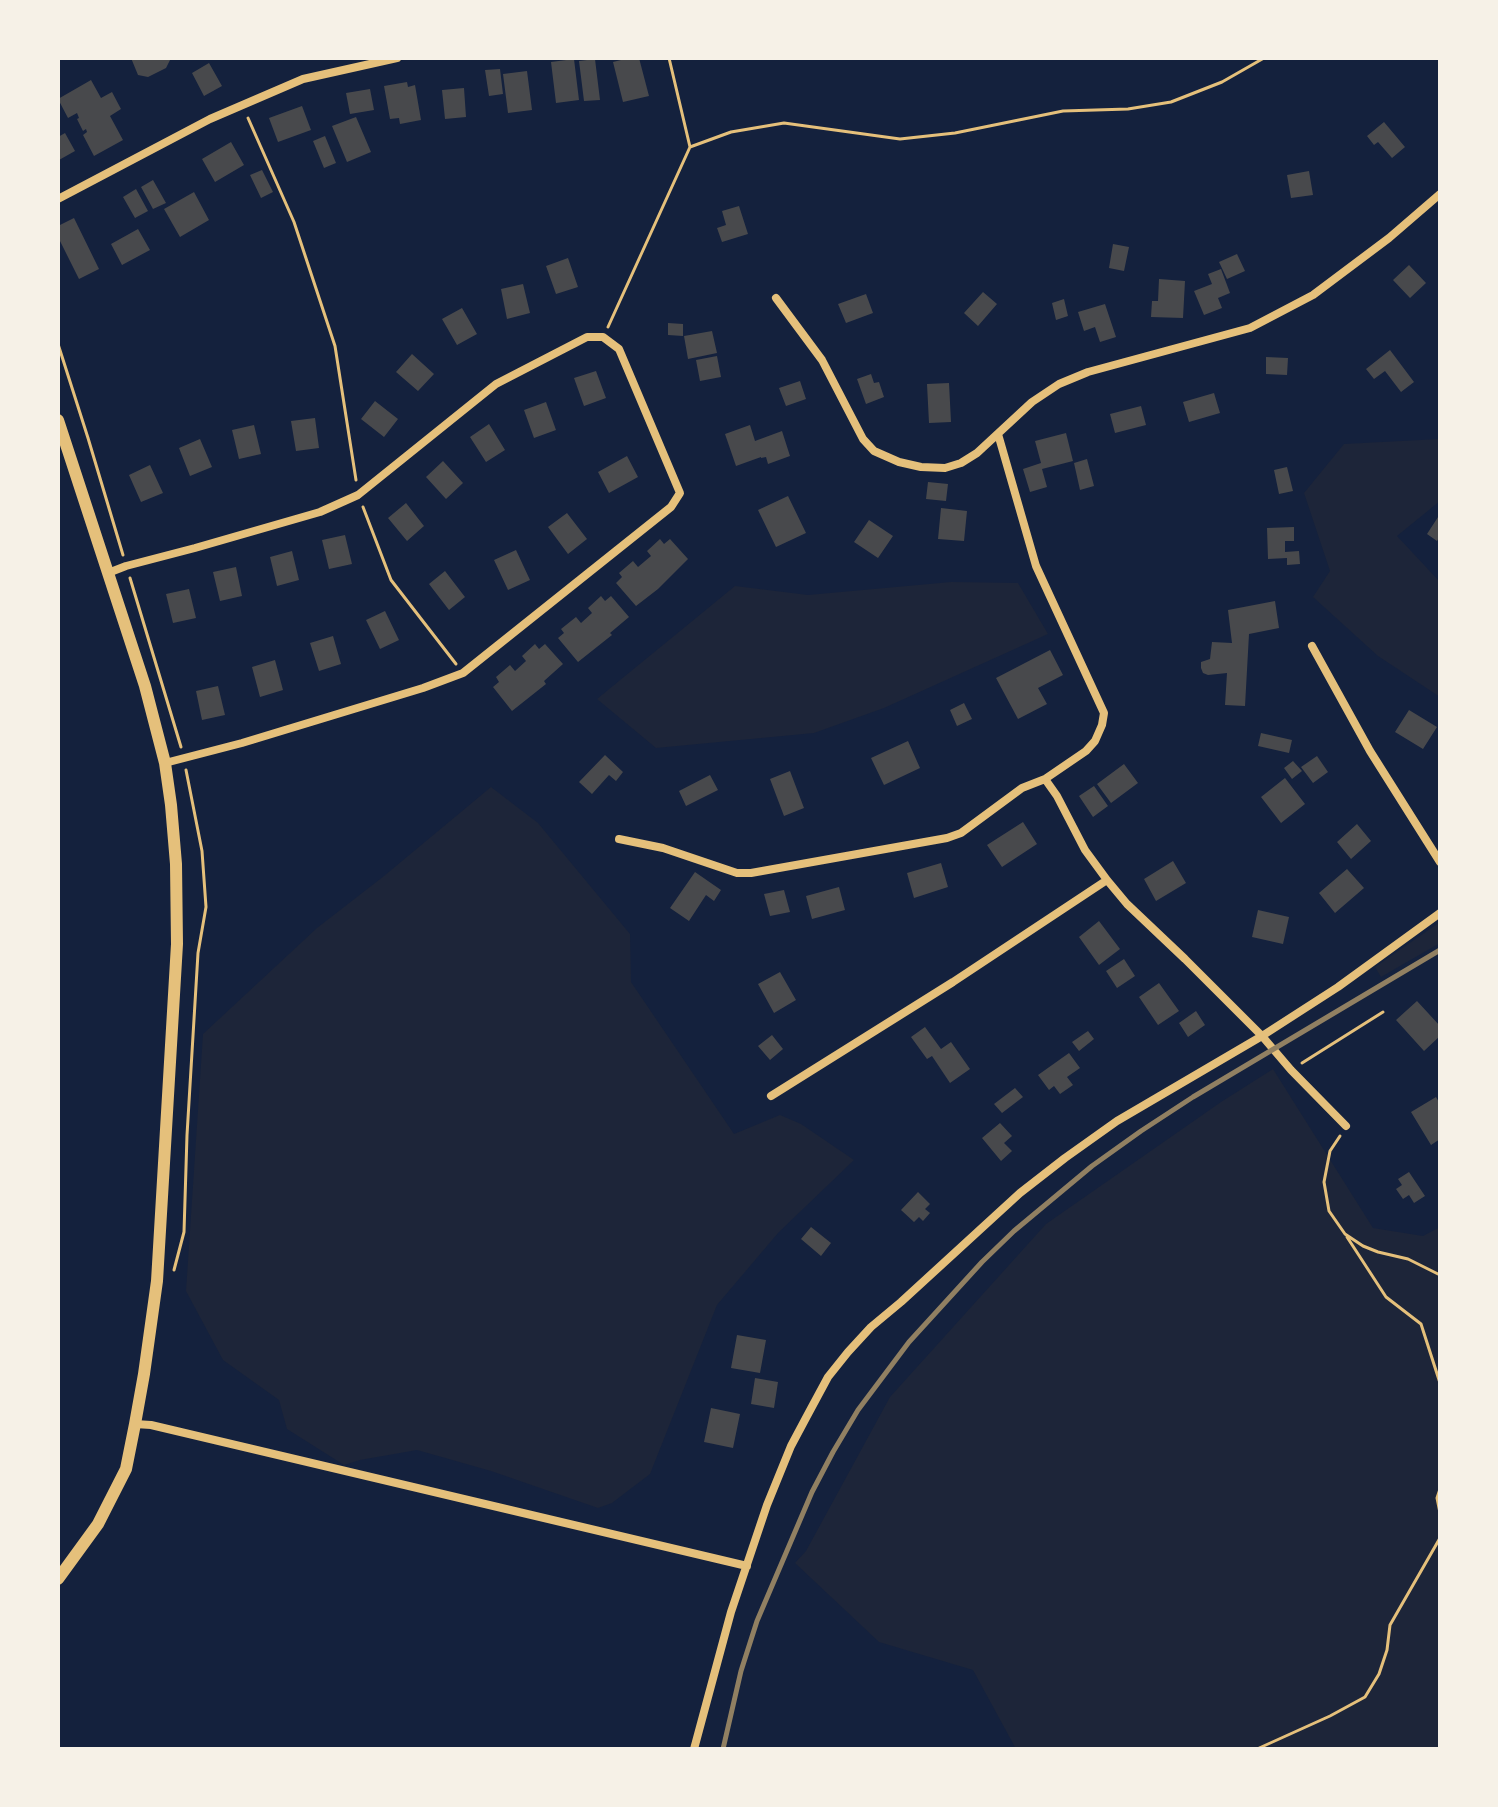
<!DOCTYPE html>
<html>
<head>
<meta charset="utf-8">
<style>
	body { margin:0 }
	#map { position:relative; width:1498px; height:1807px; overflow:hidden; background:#14213d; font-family:"PT Sans",sans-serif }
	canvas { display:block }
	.frame { position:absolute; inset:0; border:60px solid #f6f1e7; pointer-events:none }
</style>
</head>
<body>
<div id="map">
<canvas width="1498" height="1807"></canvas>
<div class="frame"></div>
</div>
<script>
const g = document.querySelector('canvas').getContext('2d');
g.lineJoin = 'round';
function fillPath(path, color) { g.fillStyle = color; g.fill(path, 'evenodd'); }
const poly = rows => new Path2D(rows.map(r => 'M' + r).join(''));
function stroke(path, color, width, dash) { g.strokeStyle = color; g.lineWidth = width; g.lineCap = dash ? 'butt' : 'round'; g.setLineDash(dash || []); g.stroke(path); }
const green = poly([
	[1440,439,1440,501,1397,536,1440,582,1440,697,1378,656,1313,597,1330,571,1304,493,1344,444],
	[951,582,1018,583,1048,634,884,708,814,733,656,748,597,699,735,586,808,595],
	[491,787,538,823,630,934,631,982,734,1134,780,1115,801,1124,854,1160,778,1233,717,1305,650,1474,612,1503,598,1508,491,1471,417,1450,360,1460,344,1465,287,1429,279,1400,223,1360,186,1291,203,1034,317,928,384,876],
	[1440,922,1440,943,1381,977,1375,967],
	[1273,1069,1373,1228,1423,1236,1440,1227,1440,1749,1016,1749,973,1670,879,1642,795,1563,806,1551,890,1397,1046,1224,1221,1102]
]);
const building = poly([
	[131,58,171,58,166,68,148,77,138,75],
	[629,58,639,58,649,96,623,102,613,62],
	[574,59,579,100,556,103,551,62],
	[595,59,600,100,584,101,579,61],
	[209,63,222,86,204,96,192,73],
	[500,69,503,94,489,96,485,70],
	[527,71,532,110,508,113,503,74],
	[91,80,101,98,112,92,121,109,110,116,123,140,94,156,83,135,87,132,86,129,83,131,77,119,79,118,77,113,68,118,58,99],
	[407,82,408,87,415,85,421,120,400,124,399,118,390,119,384,86],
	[464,88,466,117,445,119,442,90],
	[370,89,374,110,350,114,346,93],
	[302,106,311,130,278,142,269,118],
	[356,117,371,152,347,162,332,126],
	[1384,122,1405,147,1392,158,1378,142,1374,145,1367,136],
	[65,133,75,151,59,160,58,137],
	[325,136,336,163,324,168,313,141],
	[231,142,244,165,215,182,202,159],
	[262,170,273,192,261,198,250,175],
	[1309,171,1313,195,1291,198,1287,175],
	[153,180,166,203,153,209,141,187],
	[136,189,148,211,135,218,123,197],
	[194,192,209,220,180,237,164,209],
	[739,206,748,234,722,242,717,228,726,225,722,211],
	[74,218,99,269,79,279,58,237,58,226],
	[138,229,150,250,122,265,111,244],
	[1113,244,1129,247,1124,271,1109,268],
	[1237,254,1245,271,1227,279,1219,262],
	[568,258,578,287,556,294,546,266],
	[1409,265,1426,283,1410,298,1393,280],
	[1221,269,1230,293,1218,298,1222,308,1204,315,1194,291,1212,284,1208,274],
	[1159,279,1185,281,1183,318,1151,317,1152,301,1158,301],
	[523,284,530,313,507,319,501,289],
	[983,292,997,304,978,326,964,313],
	[866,294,873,313,846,323,838,304],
	[1064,299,1068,316,1056,320,1052,303],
	[1105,304,1116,337,1100,342,1095,327,1084,331,1078,312],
	[462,308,477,334,457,345,442,319],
	[668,323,683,324,683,336,668,335],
	[712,331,717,353,688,359,684,336],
	[1390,350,1414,382,1401,392,1385,371,1374,379,1366,369],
	[412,354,434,374,418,391,396,372],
	[717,356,721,377,700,381,696,360],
	[1266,357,1288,358,1287,375,1266,374],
	[596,371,606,398,584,406,574,378],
	[871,374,874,383,879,382,884,397,866,404,857,379],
	[800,381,806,399,786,406,779,388],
	[949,383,951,422,929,423,927,384],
	[1214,393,1220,413,1189,422,1183,402],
	[375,401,398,419,384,437,361,419],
	[546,402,556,430,534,438,524,410],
	[1141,406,1146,425,1115,433,1110,414],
	[315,418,319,448,296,451,291,421],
	[489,424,505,450,486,462,470,437],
	[254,425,261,454,239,459,232,430],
	[750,425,755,441,782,431,790,456,768,464,766,457,761,458,761,457,736,466,725,434],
	[1066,433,1073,461,1042,469,1047,487,1030,492,1023,469,1041,463,1035,441],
	[200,439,212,467,190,476,179,448],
	[627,456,638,477,609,493,598,472],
	[1087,459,1094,486,1080,490,1074,463],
	[443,461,463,483,446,499,426,477],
	[150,465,163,493,141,502,129,475],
	[1287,467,1293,491,1279,494,1274,470],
	[928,482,948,484,946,501,926,499],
	[788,496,806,533,776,547,758,510],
	[406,503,424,526,407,541,388,518],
	[941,508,967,511,964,541,938,539],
	[567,513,587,539,568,554,548,527],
	[1440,514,1440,536,1437,541,1427,534],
	[869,520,893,536,878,558,854,542],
	[1294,527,1294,541,1285,541,1285,552,1299,551,1300,564,1287,565,1287,558,1268,559,1267,528],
	[345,535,352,564,329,569,322,540],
	[660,539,664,544,670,539,688,559,658,589,636,606,616,583,622,577,619,573,633,561,638,567,651,556,647,551],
	[516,550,530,580,508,590,494,560],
	[292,551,299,580,277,586,270,557],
	[236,567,242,596,220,601,213,572],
	[445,571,465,597,449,610,429,584],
	[189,589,196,618,173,623,166,594],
	[601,596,605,601,611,596,629,617,610,633,612,635,578,662,558,638,564,633,561,629,576,617,581,623,592,613,588,608],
	[1275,601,1279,628,1249,634,1245,706,1225,705,1227,673,1208,675,1203,673,1201,668,1201,662,1210,659,1212,642,1232,643,1228,610],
	[385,611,399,640,380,649,366,620],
	[333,636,341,664,319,671,310,643],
	[535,644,539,649,545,644,563,664,544,681,546,684,512,711,493,687,499,682,496,677,510,665,515,671,526,661,522,656],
	[1050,650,1063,675,1038,688,1047,704,1018,719,996,678],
	[275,660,283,690,260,697,252,667],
	[218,686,225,715,202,720,196,691],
	[964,703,972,719,957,726,950,710],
	[1409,710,1437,727,1423,749,1395,732],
	[1261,733,1292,740,1289,753,1258,746],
	[908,741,920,768,884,785,871,758],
	[605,755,623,772,616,781,609,775,592,794,579,782],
	[1317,756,1328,772,1313,783,1301,767],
	[1293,761,1302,771,1292,779,1284,768],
	[1124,764,1138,783,1111,803,1097,784],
	[790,771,804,808,784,816,770,779],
	[710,775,718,790,686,806,679,791],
	[1285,778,1305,804,1281,823,1261,797],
	[1094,786,1108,806,1093,817,1079,796],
	[1023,822,1037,844,1002,867,987,845],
	[1357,824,1371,841,1351,859,1337,842],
	[1173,861,1186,883,1156,901,1144,879],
	[941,863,948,887,914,898,907,873],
	[1347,869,1364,888,1335,913,1319,893],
	[695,872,721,890,714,901,706,895,689,921,670,908],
	[839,887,845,910,812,919,806,896],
	[784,890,790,912,770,916,764,894],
	[1258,910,1289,917,1283,944,1252,937],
	[1099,921,1120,949,1099,965,1079,937],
	[1124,959,1135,976,1117,988,1106,971],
	[780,972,796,1000,774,1013,758,984],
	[1159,983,1179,1011,1158,1025,1139,997],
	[1417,1001,1440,1026,1440,1036,1424,1051,1396,1020],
	[1196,1011,1205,1025,1188,1037,1179,1023],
	[925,1027,941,1049,951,1042,970,1069,950,1083,932,1056,927,1059,911,1037],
	[1088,1031,1094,1039,1079,1051,1072,1042],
	[772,1035,783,1049,770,1060,758,1046],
	[1069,1053,1080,1068,1067,1077,1073,1085,1060,1094,1054,1086,1049,1090,1038,1075],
	[1015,1088,1023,1097,1002,1113,994,1104],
	[1436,1097,1440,1104,1440,1139,1431,1145,1411,1112],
	[1000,1123,1012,1136,1004,1143,1012,1151,1001,1161,982,1138],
	[1409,1172,1425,1196,1414,1203,1409,1195,1403,1199,1396,1189,1402,1185,1398,1179],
	[918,1192,930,1204,925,1209,930,1213,923,1221,919,1217,914,1222,901,1210],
	[811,1227,831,1243,821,1256,801,1239],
	[737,1335,766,1340,760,1373,731,1368],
	[755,1378,778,1382,774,1408,751,1404],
	[711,1408,740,1414,733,1448,704,1442]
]);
const path = poly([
	[248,118,294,222,335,346,356,480],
	[690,147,731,132,784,123,900,139,955,133,1063,111,1128,109,1171,102,1222,82,1264,58],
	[608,327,690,147,669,58],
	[58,344,88,438,123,555],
	[363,507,391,580,456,664],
	[130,578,181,747],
	[1302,1063,1383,1012],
	[1340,1136,1330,1151,1324,1182,1329,1211,1345,1234,1363,1246,1378,1252,1408,1259,1440,1275],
	[1347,1237,1386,1297,1421,1324,1440,1383],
	[174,1270,184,1232,187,1135,198,953,206,907,202,851,186,770],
	[1440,1489,1437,1498,1440,1513],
	[1257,1749,1330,1716,1365,1697,1379,1674,1387,1650,1390,1625,1440,1538]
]);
const minor = poly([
	[58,199,210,119,303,79,397,58],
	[776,298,822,360,863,439,874,451,899,462,921,467,945,468,961,463,977,453,1032,402,1059,384,1088,372,1250,328,1313,295,1389,238,1440,194],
	[108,573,126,566,195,548,320,512,358,495,496,384,587,337,603,337,619,349,680,493,671,507,463,673,423,688,242,743,165,763],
	[1312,646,1370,751,1440,862],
	[1045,779,1057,796,1085,850,1107,880,1127,904,1185,959,1262,1036,1291,1070,1346,1126],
	[619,839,663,848,737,873,751,873,947,838,961,833,1022,788,1045,779,1086,751,1095,741,1102,725,1104,713,1036,566,998,434],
	[771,1096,953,982,1107,880],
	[135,1424,151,1425,747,1566],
	[694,1749,731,1612,767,1505,791,1446,807,1416,828,1377,848,1352,871,1327,901,1302,1020,1193,1065,1158,1117,1121,1262,1036,1338,987,1440,913]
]);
const tertiary = poly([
	[58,420,145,686,165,763,171,805,176,864,177,944,157,1281,144,1374,135,1424,126,1469,98,1524,58,1579]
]);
const rail = poly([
	[723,1749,741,1671,757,1621,812,1492,833,1452,858,1410,909,1342,982,1262,1014,1231,1092,1166,1141,1131,1193,1097,1440,950]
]);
fillPath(green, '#1d2539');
fillPath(building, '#48494c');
stroke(path, '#e5c07b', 3);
stroke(minor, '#e5c07b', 8);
stroke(tertiary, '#e5c07b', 12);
stroke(rail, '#918062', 5);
</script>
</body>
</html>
